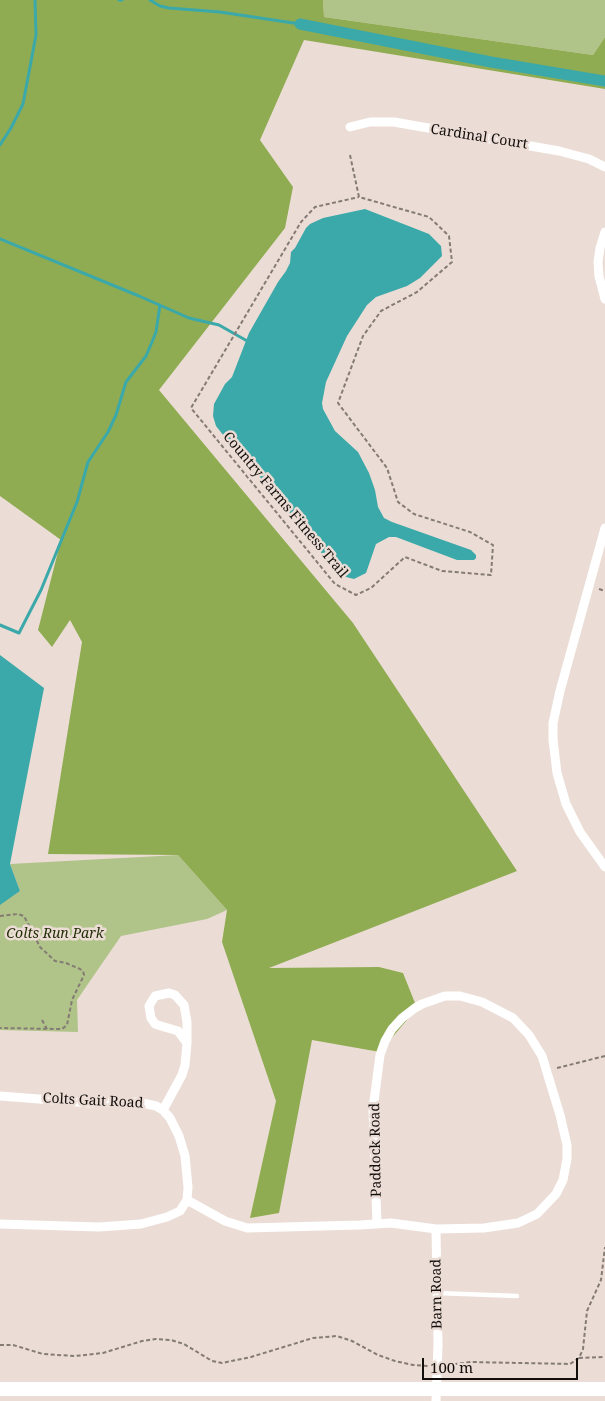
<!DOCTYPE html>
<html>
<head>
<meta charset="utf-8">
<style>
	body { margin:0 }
	#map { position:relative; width:605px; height:1401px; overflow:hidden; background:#ebddd5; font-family:"Noto Serif",serif }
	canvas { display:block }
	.scale { position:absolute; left:422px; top:1358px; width:156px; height:22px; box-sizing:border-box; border:2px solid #130e0c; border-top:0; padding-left:6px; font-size:15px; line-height:18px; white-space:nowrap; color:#130e0c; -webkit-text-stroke:4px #ebddd5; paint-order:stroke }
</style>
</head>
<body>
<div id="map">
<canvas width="605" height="1401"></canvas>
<div class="scale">100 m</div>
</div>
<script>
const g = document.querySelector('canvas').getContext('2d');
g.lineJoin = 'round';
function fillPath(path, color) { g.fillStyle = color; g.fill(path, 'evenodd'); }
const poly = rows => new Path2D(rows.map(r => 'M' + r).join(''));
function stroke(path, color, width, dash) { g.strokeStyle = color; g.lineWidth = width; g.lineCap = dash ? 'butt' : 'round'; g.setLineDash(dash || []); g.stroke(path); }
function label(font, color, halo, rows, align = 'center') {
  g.font = font + ' "Noto Serif",serif'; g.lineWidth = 5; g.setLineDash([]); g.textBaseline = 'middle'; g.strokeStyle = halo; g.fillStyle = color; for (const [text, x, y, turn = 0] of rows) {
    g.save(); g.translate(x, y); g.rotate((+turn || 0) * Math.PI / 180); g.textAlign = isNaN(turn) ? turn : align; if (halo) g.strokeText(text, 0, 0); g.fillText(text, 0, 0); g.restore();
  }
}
const green = poly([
	[323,0,605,0,605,37,593,55,324,17],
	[178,855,227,910,207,919,121,936,77,1000,78,1032,0,1030,0,904,20,891,10,864]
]);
const forest = poly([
	[0,0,323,0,324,17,593,55,605,37,605,89,304,40,260,140,293,187,285,228,159,390,353,623,517,871,269,968,379,967,403,973,417,1008,380,1052,312,1040,279,1213,250,1218,276,1101,222,942,227,910,178,855,48,854,82,642,70,620,52,647,38,630,61,540,0,496]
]);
const water = poly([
	[365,209,429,234,441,246,442,256,420,278,407,286,376,297,367,305,347,336,326,382,322,403,323,409,335,431,358,452,369,473,375,490,378,507,384,518,392,522,471,550,476,555,476,558,474,560,457,560,396,537,389,537,376,544,366,573,354,579,346,577,327,560,256,472,231,445,216,426,213,416,214,404,225,384,232,377,249,333,278,282,286,271,290,263,291,252,295,248,306,228,310,224,323,218],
	[0,655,44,688,10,864,20,891,0,905]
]);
const stream = poly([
	[119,0,122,0],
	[150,0,160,6,169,8,220,12,300,24],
	[0,145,11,128,23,104,36,35,35,0],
	[0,239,139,296,189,318,219,325,249,342],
	[0,625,19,633,41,590,77,502,88,462,108,432,116,415,126,382,146,356,152,342,156,332,160,305]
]);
const canal = poly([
	[300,24,491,62,605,81]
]);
const path = poly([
	[350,155,359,197,429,217,449,236,452,262,417,292,381,311,363,336,338,403,387,468,398,502,414,514,470,532,493,545,491,575,442,571,405,557,371,588,356,595,335,584,191,408,301,222,315,207,359,197],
	[599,589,605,591],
	[0,916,18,914,24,916,40,947,55,961,66,963,80,969,83,971,84,975,72,1000,67,1025,62,1029,57,1029,0,1028],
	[42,1020,47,1029],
	[557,1068,605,1056],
	[0,1345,13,1345,43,1354,75,1356,103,1353,142,1341,156,1339,171,1340,184,1344,212,1361,222,1363,251,1357,313,1338,337,1336,352,1341,378,1355,395,1361,413,1365,428,1366],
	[579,1358,605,1357],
	[447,1365,471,1362,570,1364,579,1358,583,1349,587,1311,601,1280,605,1247]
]);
const lane = poly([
	[437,1293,517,1296]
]);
const street = poly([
	[350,127,370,122,394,122,559,151,589,159,605,167],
	[605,232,600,248,598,262,599,276,605,299],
	[605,528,560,691,553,723,553,740,557,773,566,804,580,832,605,867],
	[0,1096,90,1103,138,1102,156,1106,163,1110,170,1118,179,1136,185,1156,188,1187,187,1200,180,1211,167,1217,141,1224,99,1227,0,1224],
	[163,1110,182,1075,185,1065,187,1043,187,1022,184,1005,175,995,169,993,155,996,149,1006,151,1018,155,1024,161,1026,178,1031,187,1043],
	[187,1200,225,1221,247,1228,360,1225,391,1223,436,1229,484,1228,518,1223,537,1214,556,1194,563,1180,567,1159,567,1145,560,1115,542,1056,529,1035,513,1018,482,1002,460,996,445,996,422,1004,415,1008,402,1018,392,1029,385,1041,380,1055,373,1109,377,1224],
	[436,1229,438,1345,436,1401]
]);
const secondary = poly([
	[0,1389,605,1389]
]);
const streetNames = [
	["Cardinal Court",479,137,9],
	["Country Farms Fitness Trail",285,505,50],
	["Colts Gait Road",93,1101,3],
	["Paddock Road",376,1150,-91],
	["Barn Road",437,1294,-91]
];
const parkNames = [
	["Colts Run Park",55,934]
];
fillPath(green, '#b0c489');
fillPath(forest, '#90ac52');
fillPath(water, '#3ba8a9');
stroke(stream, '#3ba8a9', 3);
stroke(canal, '#3ba8a9', 11);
stroke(path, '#847b75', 2, [4, 2.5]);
stroke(lane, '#fff', 4.5);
stroke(street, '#fff', 9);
stroke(secondary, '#fff', 14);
label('14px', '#130e0c', '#ebddd5', streetNames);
label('italic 14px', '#232e07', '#ebddd5', parkNames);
</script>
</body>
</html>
